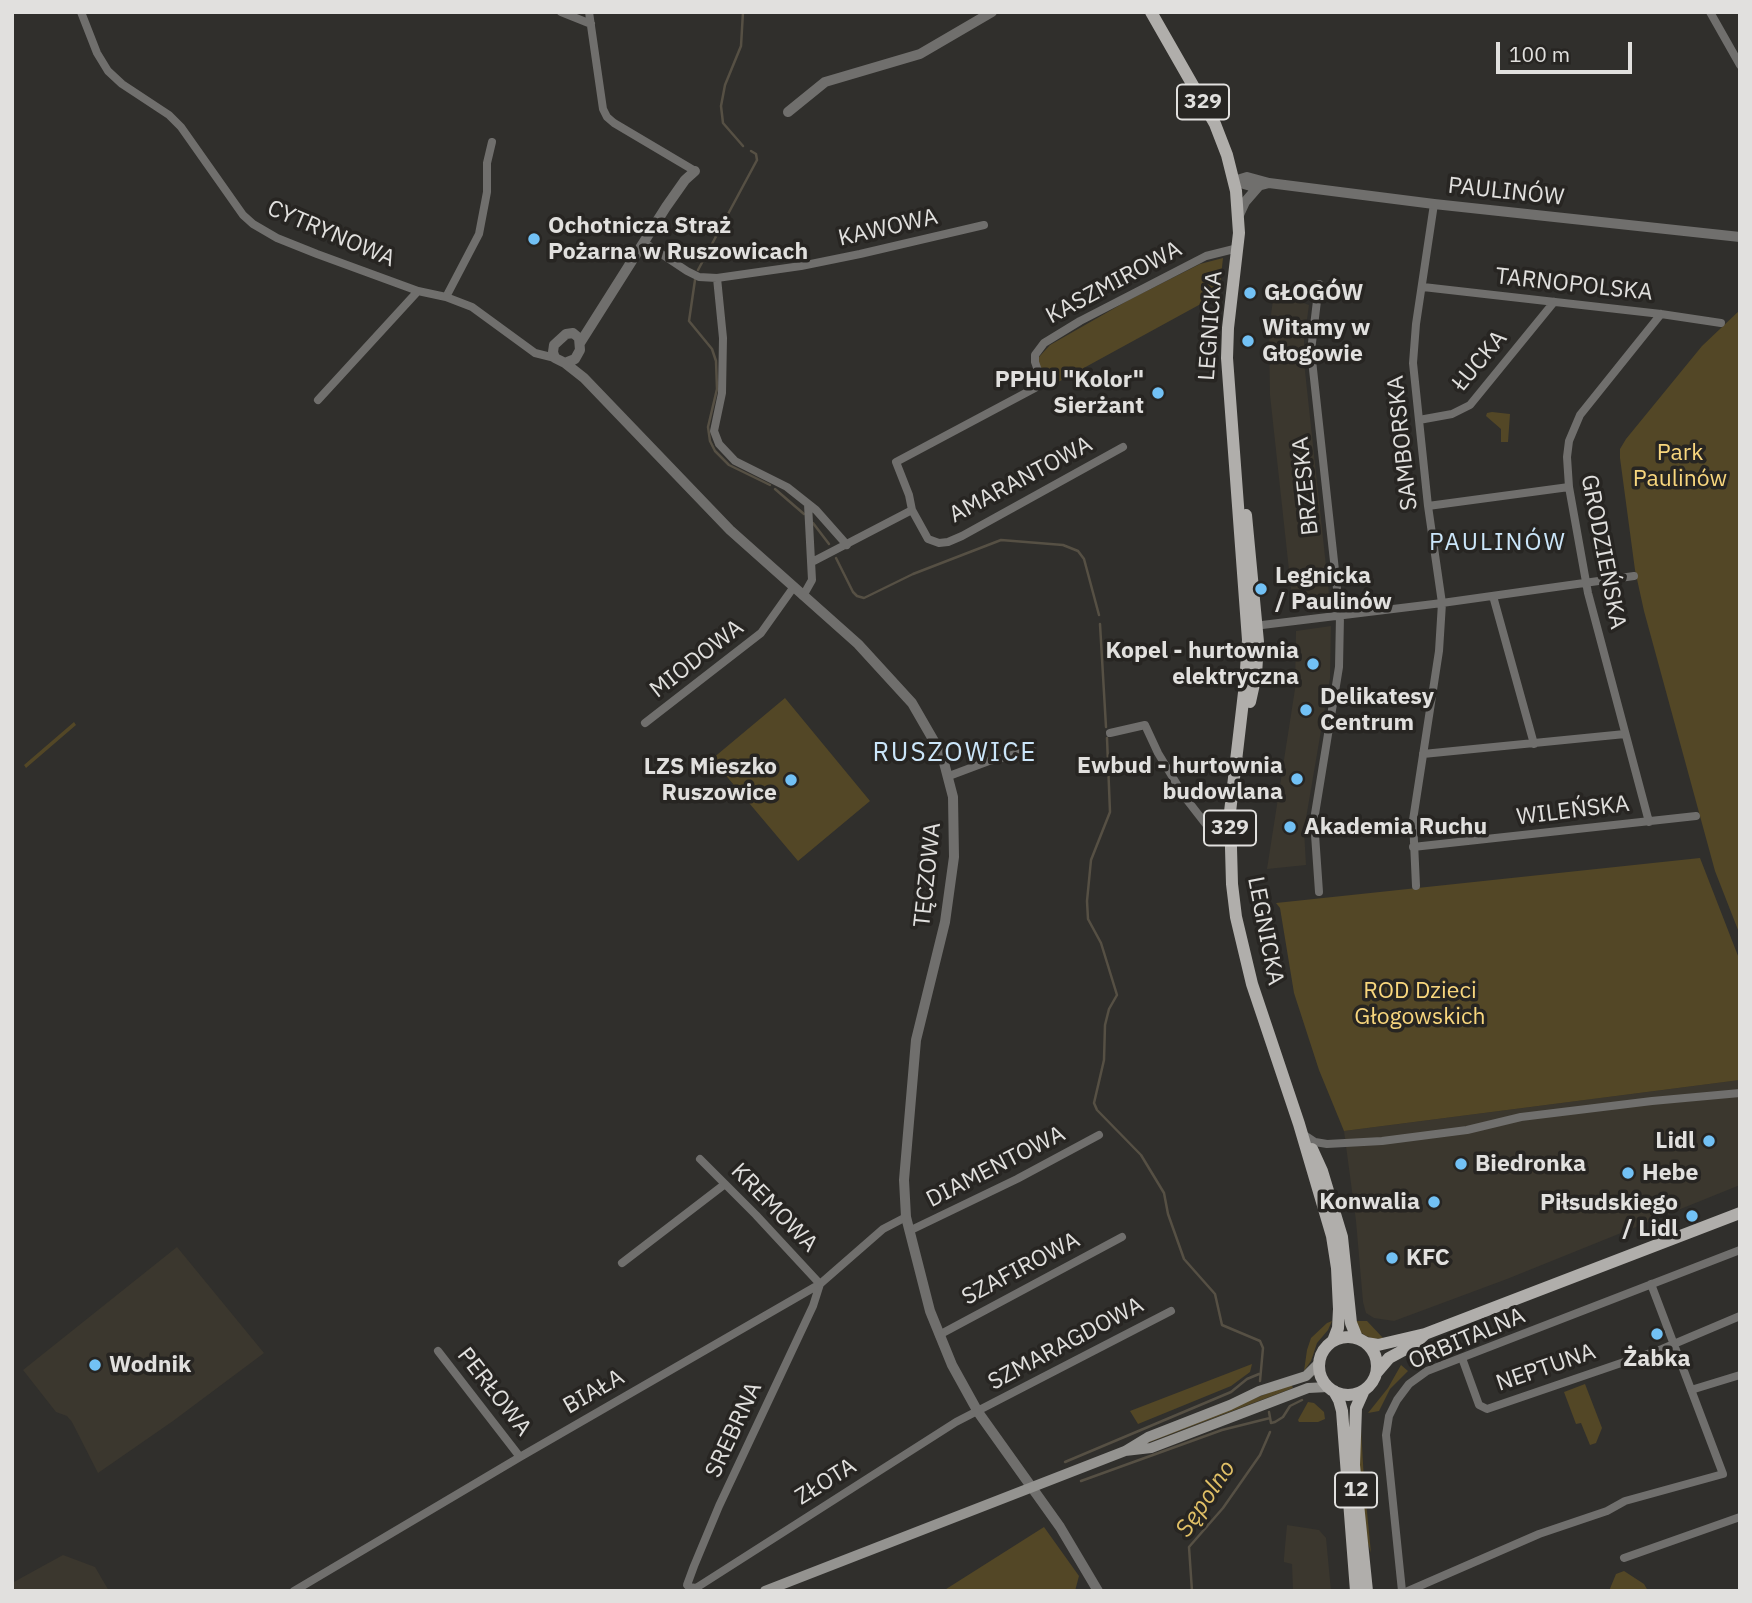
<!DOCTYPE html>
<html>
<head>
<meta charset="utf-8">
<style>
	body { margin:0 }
	#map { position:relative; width:1752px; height:1603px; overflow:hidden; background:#302f2c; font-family:"IBM Plex Sans",sans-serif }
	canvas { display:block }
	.frame { position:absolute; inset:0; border:14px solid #e1e0de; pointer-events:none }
	.scale { position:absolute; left:1496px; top:42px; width:136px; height:32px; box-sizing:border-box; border:4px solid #e1e0de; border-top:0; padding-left:9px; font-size:21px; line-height:24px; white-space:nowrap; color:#e1e0de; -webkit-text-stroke:5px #272522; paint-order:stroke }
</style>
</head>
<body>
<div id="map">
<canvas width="1752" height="1603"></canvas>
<div class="frame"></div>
<div class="scale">100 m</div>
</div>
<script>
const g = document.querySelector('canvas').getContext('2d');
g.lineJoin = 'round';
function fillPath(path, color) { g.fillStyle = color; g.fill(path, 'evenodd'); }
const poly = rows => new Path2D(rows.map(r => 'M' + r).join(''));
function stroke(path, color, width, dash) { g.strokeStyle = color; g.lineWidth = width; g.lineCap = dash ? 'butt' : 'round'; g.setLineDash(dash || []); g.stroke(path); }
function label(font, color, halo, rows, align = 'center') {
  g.font = font + ' "IBM Plex Sans",sans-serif'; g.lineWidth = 7; g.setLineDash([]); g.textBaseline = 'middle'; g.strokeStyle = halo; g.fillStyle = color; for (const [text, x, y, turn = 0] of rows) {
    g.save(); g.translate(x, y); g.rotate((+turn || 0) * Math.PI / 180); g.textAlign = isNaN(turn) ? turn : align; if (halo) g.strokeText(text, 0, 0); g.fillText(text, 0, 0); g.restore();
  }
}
const built = poly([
	[1274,292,1309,305,1304,341,1305,371,1330,603,1293,607,1270,395,1269,330],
	[1331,626,1330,678,1304,830,1306,865,1267,869,1295,689,1296,631],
	[1740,1080,1740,1185,1507,1279,1394,1321,1374,1318,1366,1313,1363,1302,1356,1221,1344,1131],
	[177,1247,264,1353,173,1421,98,1473,72,1422,67,1416,56,1412,23,1370],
	[1287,1525,1319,1530,1326,1538,1331,1591,1293,1591,1292,1564,1284,1562,1284,1558],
	[63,1555,95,1567,109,1591,12,1591,12,1583]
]);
const green = poly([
	[1223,258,1219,294,1049,387,1039,364,1039,357,1050,345,1127,301,1200,264],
	[1740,310,1740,935,1715,871,1644,611,1635,570,1620,458,1620,449,1626,439,1702,346],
	[1492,412,1510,414,1508,442,1501,442,1501,429,1486,416,1487,413],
	[785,698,870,801,798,861,712,759],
	[74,722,76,725,26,768,24,765],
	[1700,858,1740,961,1740,1080,1344,1131,1319,1070,1294,993,1280,908,1276,903],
	[1332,1321,1328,1330,1317,1343,1311,1361,1304,1371,1307,1350,1311,1338,1327,1323],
	[1354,1321,1367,1321,1383,1338,1375,1339,1366,1336,1360,1332],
	[1252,1364,1250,1372,1231,1386,1138,1424,1130,1411],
	[1401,1365,1408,1371,1390,1389,1379,1411,1368,1413,1388,1388],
	[1291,1384,1293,1388,1145,1444,1160,1436],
	[1585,1384,1602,1428,1596,1443,1590,1445,1581,1423,1576,1424,1564,1392],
	[1308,1402,1314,1403,1324,1412,1325,1419,1318,1422,1299,1422,1298,1420],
	[1361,1428,1364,1481,1371,1553,1366,1537,1359,1456],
	[1044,1527,1079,1576,1075,1591,943,1591],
	[1624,1571,1644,1584,1648,1591,1609,1591,1616,1574]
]);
const stream = poly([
	[743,12,741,46,725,85,721,106,723,123,743,146],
	[698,270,757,160,756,154,751,151],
	[695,280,689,321,712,349,716,361,717,389,708,427,710,441,715,451,729,465,770,485],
	[775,489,804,514],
	[813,523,829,544],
	[836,558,853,592,857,596,864,598,913,574,1001,540,1063,545,1078,551,1084,559,1099,615],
	[1100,624,1106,727],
	[1107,738,1110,812,1091,860,1087,901,1088,919,1101,943,1117,995,1109,1009,1105,1025,1104,1060,1094,1103,1097,1110,1141,1155,1164,1193,1168,1214,1184,1259,1215,1294,1222,1325,1260,1341,1263,1348,1260,1381],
	[1269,1412,1271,1423,1275,1422,1283,1417,1290,1406,1302,1400],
	[1065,1462,1231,1392,1247,1379,1259,1374],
	[1081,1481,1222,1430,1270,1418],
	[1192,1591,1189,1547,1223,1508,1260,1455,1270,1432]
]);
const minor = poly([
	[81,12,97,53,108,71,122,84,169,115,181,127,243,215,253,224,277,238,317,254,418,291,446,297,472,307,535,353,555,358],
	[561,12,591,24],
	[589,12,603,109,607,117,614,123,695,171],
	[1710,12,1740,65],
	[645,243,687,271,699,277,717,278,723,338,722,393,714,431,719,444,735,461,787,487,816,510,847,545],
	[717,278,801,266,860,254,984,225],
	[1423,287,1661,314,1721,323],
	[446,297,479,234,487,192,487,163,492,142],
	[318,400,418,291],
	[1419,420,1452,414,1470,405,1554,302],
	[1428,506,1569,487],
	[912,510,928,539,939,543,948,542,962,536,1123,447],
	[812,562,912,510,909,495,896,462,1035,388,1041,379,1035,362,1035,355,1044,343,1080,321,1206,256,1238,248],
	[803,596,812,580,808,504],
	[1493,596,1534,744],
	[1254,626,1442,603,1634,576],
	[645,723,761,633,793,588],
	[1110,733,1145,725,1158,753,1184,796,1212,832,1229,841],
	[1423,754,1625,734],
	[949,776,989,761,1032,750],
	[1649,822,1588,593,1569,487,1567,457,1569,441,1580,415,1661,314],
	[1413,847,1696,816],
	[1416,886,1413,820,1439,651,1442,603,1428,506,1413,363,1416,324,1434,204],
	[1319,892,1314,820,1339,667,1340,616,1311,351,1319,284],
	[1306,1136,1315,1142,1327,1144,1382,1141,1467,1130,1521,1117,1652,1101,1740,1093],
	[700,1159,756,1215,820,1284,813,1306,719,1506,694,1566,687,1585,689,1587,696,1588,956,1422,1171,1311],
	[909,1231,1017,1179,1099,1135],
	[622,1263,725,1184],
	[939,1335,1122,1237],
	[438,1351,520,1457],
	[1462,1358,1479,1405,1487,1409,1662,1349,1740,1316],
	[1691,1390,1740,1375],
	[1624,1558,1740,1517],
	[294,1591,520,1457,820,1284,883,1229,906,1217],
	[1402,1591,1386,1435,1389,1416,1397,1400,1409,1384,1427,1371,1740,1250],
	[1408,1591,1539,1534,1607,1511,1625,1501,1723,1474,1651,1284]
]);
const tertiary = poly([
	[788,112,825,82,920,54,992,12],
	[1234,181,1247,177,1269,183,1434,204,1740,237],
	[1234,181,1254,187,1269,183],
	[1239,215,1245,202,1258,187],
	[580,343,666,207,685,180,695,171],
	[565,363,575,359,580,350,579,338,573,333,566,334,554,345,553,352,555,358,565,363,584,378,730,530,858,644,912,703,942,755,953,797,954,857,945,922,916,1040,904,1180,906,1217,930,1311,952,1365,978,1412,1060,1527,1098,1591]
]);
const secondary = poly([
	[1125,1451,1151,1448,1308,1388,1328,1387],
	[765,1591,1125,1451,1148,1437,1230,1405,1259,1391,1306,1376,1319,1363]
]);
const primary = poly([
	[1151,12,1215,124,1227,155,1236,191,1239,233,1228,328,1227,358,1248,640,1245,684,1230,812,1232,884,1236,917,1252,984,1299,1124,1332,1236,1337,1268,1339,1309,1338,1328,1333,1341],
	[1246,515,1258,642,1256,675,1250,702],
	[1312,1149,1322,1171,1342,1237,1351,1323,1357,1338],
	'1319 1366a29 29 0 1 1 58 0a29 29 0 1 1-58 0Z',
	[1366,1343,1378,1345,1425,1334,1740,1213],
	[1377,1372,1389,1358,1413,1345,1425,1334],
	[1364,1390,1356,1408,1354,1465,1367,1591],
	[1334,1391,1339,1400,1342,1411,1356,1591]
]);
const markers = [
	[534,239,7,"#72c1f5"],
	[1250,293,7,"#72c1f5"],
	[1248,341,7,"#72c1f5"],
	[1158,393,7,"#72c1f5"],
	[1261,589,7,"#72c1f5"],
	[1313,664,7,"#72c1f5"],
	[1306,710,7,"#72c1f5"],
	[1297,779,7,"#72c1f5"],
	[791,780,7,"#72c1f5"],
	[1290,827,7,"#72c1f5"],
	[1709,1141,7,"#72c1f5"],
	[1461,1164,7,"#72c1f5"],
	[1628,1173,7,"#72c1f5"],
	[1434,1202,7,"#72c1f5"],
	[1692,1216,7,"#72c1f5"],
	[1392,1258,7,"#72c1f5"],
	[1657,1334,7,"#72c1f5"],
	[95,1365,7,"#72c1f5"]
];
const shields = [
	[1203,102,52],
	[1230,828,52],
	[1356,1490,42]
];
const shieldNames = [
	["329",1203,102],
	["329",1230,828],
	["12",1356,1490]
];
const streetNames = [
	["PAULINÓW",1506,192,6],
	["KAWOWA",888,228,-13],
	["CYTRYNOWA",331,234,23],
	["KASZMIROWA",1114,283,-28],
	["TARNOPOLSKA",1574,285,6],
	["LEGNICKA",1211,326,-86],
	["ŁUCKA",1480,361,-50],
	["SAMBORSKA",1403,443,-96],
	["AMARANTOWA",1021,480,-28],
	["BRZESKA",1306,486,-96],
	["GRODZIEŃSKA",1603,552,79],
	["MIODOWA",697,659,-38],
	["WILEŃSKA",1573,811,-7],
	["TĘCZOWA",928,875,-84],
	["LEGNICKA",1265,931,79],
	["DIAMENTOWA",996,1167,-27],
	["KREMOWA",774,1208,46],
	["SZAFIROWA",1021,1269,-28],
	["ORBITALNA",1467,1339,-23],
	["SZMARAGDOWA",1066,1344,-28],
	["NEPTUNA",1546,1368,-19],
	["PERŁOWA",494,1392,52],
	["BIAŁA",594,1392,-30],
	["SREBRNA",734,1430,-65],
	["ZŁOTA",826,1482,-32]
];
const poiNames = [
	["Ochotnicza Straż",548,226],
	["Pożarna w Ruszowicach",548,252],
	["GŁOGÓW",1264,293],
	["Witamy w",1262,328],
	["Głogowie",1262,354],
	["PPHU \"Kolor\"",1144,380,"right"],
	["Sierżant",1144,406,"right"],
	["Legnicka",1275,576],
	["/ Paulinów",1275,602],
	["Kopel - hurtownia",1299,651,"right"],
	["elektryczna",1299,677,"right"],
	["Delikatesy",1320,697],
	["Centrum",1320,723],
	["Ewbud - hurtownia",1283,766,"right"],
	["budowlana",1283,792,"right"],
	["LZS Mieszko",777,767,"right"],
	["Ruszowice",777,793,"right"],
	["Akademia Ruchu",1304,827],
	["Lidl",1695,1141,"right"],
	["Biedronka",1475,1164],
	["Hebe",1642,1173],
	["Konwalia",1420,1202,"right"],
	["Piłsudskiego",1678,1203,"right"],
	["/ Lidl",1678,1229,"right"],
	["KFC",1406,1258],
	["Żabka",1657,1359,"center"],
	["Wodnik",109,1365]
];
const parkNames = [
	["Park",1680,453],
	["Paulinów",1680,479],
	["ROD Dzieci",1420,991],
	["Głogowskich",1420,1017]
];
const neighbourhoodNames = [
	["PAULINÓW",1498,543]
];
const waterNames = [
	["Sępolno",1206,1499,-56]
];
const quarterNames = [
	["RUSZOWICE",955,753]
];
fillPath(built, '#3b372e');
fillPath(green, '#534726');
stroke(stream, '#565044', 2.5);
stroke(minor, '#706f6d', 8);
stroke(tertiary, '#706f6d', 10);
stroke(secondary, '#949390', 10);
stroke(primary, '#b0aeab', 12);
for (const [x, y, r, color] of markers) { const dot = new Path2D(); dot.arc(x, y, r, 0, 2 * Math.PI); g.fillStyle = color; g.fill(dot); stroke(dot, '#272522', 2.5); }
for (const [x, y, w] of shields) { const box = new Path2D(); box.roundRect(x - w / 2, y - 17.5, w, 35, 5); g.fillStyle = '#272522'; g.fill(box); stroke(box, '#e1e0de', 2); }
label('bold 21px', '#e1e0de', null, shieldNames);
label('23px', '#e1e0de', '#272522', streetNames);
label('bold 23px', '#e1e0de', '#272522', poiNames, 'left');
label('23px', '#f8d67d', '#272522', parkNames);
g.letterSpacing = '2px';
label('24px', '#cbe6fa', '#272522', neighbourhoodNames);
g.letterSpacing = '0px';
label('italic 24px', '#e1c066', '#272522', waterNames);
g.letterSpacing = '2px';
label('26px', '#cbe6fa', '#272522', quarterNames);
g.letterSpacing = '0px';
</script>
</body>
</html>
